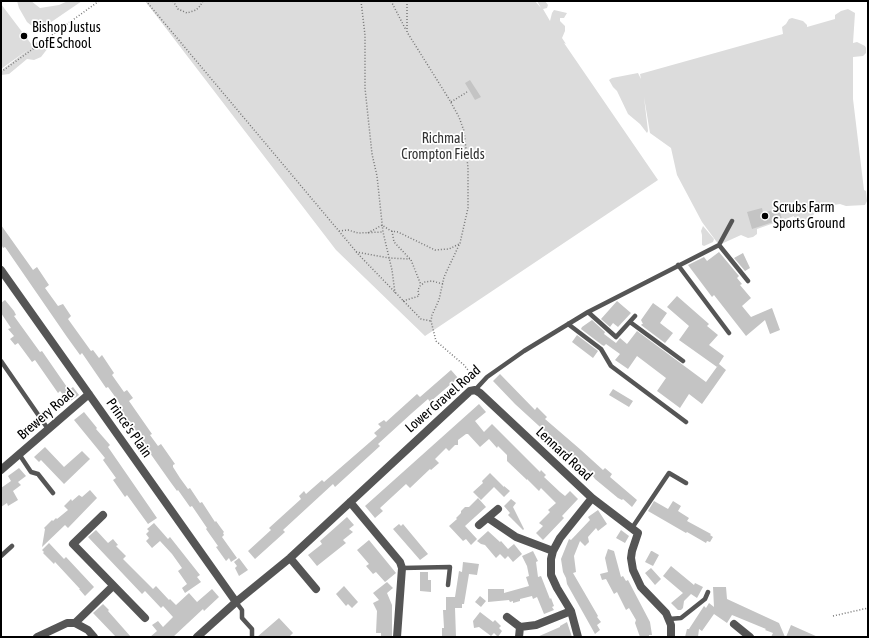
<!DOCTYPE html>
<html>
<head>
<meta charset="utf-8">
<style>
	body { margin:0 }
	#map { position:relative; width:869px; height:638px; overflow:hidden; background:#fff; font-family:"Asap Condensed",sans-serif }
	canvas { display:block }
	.frame { position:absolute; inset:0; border:2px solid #000; pointer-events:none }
</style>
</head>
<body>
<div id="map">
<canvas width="869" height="638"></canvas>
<div class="frame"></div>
</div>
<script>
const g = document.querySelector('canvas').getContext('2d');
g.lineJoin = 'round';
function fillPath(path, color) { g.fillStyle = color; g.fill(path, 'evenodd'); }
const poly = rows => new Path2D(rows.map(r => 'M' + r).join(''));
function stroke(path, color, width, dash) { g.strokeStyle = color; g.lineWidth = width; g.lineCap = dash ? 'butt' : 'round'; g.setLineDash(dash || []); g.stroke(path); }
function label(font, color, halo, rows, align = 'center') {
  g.font = font + ' "Asap Condensed",sans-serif'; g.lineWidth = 3.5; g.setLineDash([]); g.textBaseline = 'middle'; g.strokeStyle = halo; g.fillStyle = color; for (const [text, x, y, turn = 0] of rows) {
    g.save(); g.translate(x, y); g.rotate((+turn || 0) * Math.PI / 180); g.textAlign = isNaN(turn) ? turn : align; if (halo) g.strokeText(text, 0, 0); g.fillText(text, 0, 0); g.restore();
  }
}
const green = poly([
	[17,1,31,1,40,8,59,5,68,1,82,1,38,31,27,22,19,8],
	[145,1,535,1,541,8,537,1,545,1,548,5,547,8,543,9,550,21,552,13,554,10,567,13,564,18,560,18,560,21,565,26,565,31,562,38,566,44,564,43,658,180,425,336,336,250],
	[1,4,32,45,37,42,42,41,46,44,48,48,41,57,34,60,27,59,9,74,1,75,3,69,29,49,1,69],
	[848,9,855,13,853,43,857,42,865,46,866,48,866,53,863,56,853,57,853,99,864,190,866,191,867,201,865,205,846,206,840,204,812,208,811,209,814,214,809,221,805,223,798,218,794,217,794,216,757,229,757,234,753,237,748,238,741,235,719,245,702,222,677,175,671,148,650,133,644,97,648,131,647,133,640,124,628,114,617,91,613,87,609,80,612,78,638,73,641,79,640,74,783,34,782,27,786,24,789,19,792,18,803,21,807,25,807,27,835,19,835,15,841,11],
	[703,226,714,239,713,242,704,246,702,245,702,235,701,231]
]);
const building = poly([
	[470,80,481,97,475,100,465,83],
	[762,208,763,213,779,208,782,219,752,229,747,212],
	[1,225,33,270,37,267,49,285,45,288,58,306,63,304,71,316,68,319,91,351,93,350,99,358,102,355,114,373,112,375,124,392,127,390,133,398,129,401,152,434,150,435,158,446,161,444,175,464,173,465,173,467,180,478,188,489,190,488,200,503,202,502,215,522,216,521,221,528,224,532,223,533,224,535,222,537,237,558,231,562,229,558,226,561,216,547,218,546,206,529,207,528,192,506,190,507,178,490,177,491,169,480,145,446,146,445,121,410,123,409,116,398,108,387,106,388,82,353,80,355,67,337,5,247,3,248,1,244],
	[719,252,739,276,737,278,742,284,740,285,751,298,742,306,751,317,772,308,780,330,770,334,765,320,746,336,714,295,712,297,688,265,704,257,707,261],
	[743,253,750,268,745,271,734,258],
	[677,296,709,324,707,326,718,335,709,345,724,356,717,367,679,340,689,326,667,307],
	[5,300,14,311,16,315,14,316,40,352,42,351,69,390,73,387,79,395,69,402,60,391,58,393,35,360,32,362,18,343,15,345,10,339,14,336,8,329,11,328,1,313,1,303],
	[617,301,631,313,618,327,613,323,610,327,601,319],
	[653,303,667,313,660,323,673,333,665,343,641,325,642,324,643,324,641,320],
	[592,320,605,332,604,334,616,343,620,338,627,344,637,331,706,382,719,364,726,370,702,404,689,394,680,408,657,391,666,378,637,356,628,369,615,360,620,354,606,344,604,346,602,345,581,329,582,327],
	[577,335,598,351,593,358,572,342],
	[451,370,458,378,430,402,428,399,412,413,378,444,380,446,335,487,333,484,283,530,285,532,255,559,248,551,271,530,269,528,301,499,299,496,304,491,306,494,322,480,324,482,377,436,374,433,381,427,378,424,384,420,386,422,417,394,420,397],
	[500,374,535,410,537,407,547,417,545,419,581,450,603,470,605,468,612,474,610,477,637,500,632,507,623,499,622,500,618,498,595,479,590,472,580,462,578,464,573,459,574,458,515,404,493,381],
	[613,389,633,401,629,407,609,395],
	[479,404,486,412,475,421,484,432,492,424,540,472,541,470,546,475,544,477,560,492,565,496,570,491,578,499,562,516,564,518,543,540,536,533,543,526,539,523,550,512,548,510,556,503,541,488,539,491,527,479,527,480,507,461,507,455,498,446,497,448,489,439,480,447,468,434,466,434,458,440,458,445,455,445,449,451,446,448,435,459,439,463,431,470,430,469,410,488,406,484,380,508,383,511,375,518,365,506],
	[84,412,97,428,96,429,110,445,108,447,157,518,148,524,127,495,125,497,113,480,116,478,103,460,105,458,74,420],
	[45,447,64,467,82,451,90,459,64,484,41,460,39,462,34,457],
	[19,468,26,476,18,482,21,485,13,491,18,500,8,506,7,503,1,507,1,488,11,481,8,476],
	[490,473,504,487,504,486,510,491,504,497,494,487,481,500,473,492,483,483,482,481],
	[90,490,97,498,68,528,65,525,42,547,45,529,44,528,52,520,53,521,56,518,57,519,68,510,64,506,71,499,72,501,79,495,82,497],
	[478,498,486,507,465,526,477,539,471,545,466,539,463,541,449,526,457,519,456,518,461,513,461,511,465,507,469,507],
	[511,499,516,503,513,507,524,529,523,530,508,515,510,513,504,506],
	[654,501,668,509,673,501,681,506,678,511,689,518,687,521,711,534,710,535,713,537,710,542,707,541,706,543,687,532,686,533,648,511],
	[598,510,607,524,598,531,596,528,588,537,589,542,585,546,580,541,574,556,576,572,573,573,598,616,597,617,601,622,597,625,600,630,595,634,567,584,566,578,563,572,561,559,569,539,571,540,590,520,588,517],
	[347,517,354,525,349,529,353,532,343,540,346,543,317,566,308,555,322,544,320,541],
	[154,523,168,539,170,537,200,575,197,577,201,582,185,593,182,588,187,584,178,571,182,568,172,554,160,541,152,548,146,541,149,538,146,534,149,531,147,529],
	[399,524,401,526,403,524,428,554,420,560,393,529],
	[96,530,108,543,113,539,118,545,116,546,126,556,123,559,153,589,156,586,169,600,170,599,176,605,189,593,197,602,212,589,219,597,204,611,203,609,173,637,150,637,157,631,152,625,158,621,163,627,173,617,163,606,161,608,145,591,142,594,88,537],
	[621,530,629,536,625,543,616,538],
	[488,531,500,542,501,541,508,549,514,544,522,554,513,562,508,556,505,559,500,554,496,558,485,545,481,544,477,541],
	[369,540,396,573,385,582,376,572,373,574,366,566,369,564,357,550],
	[49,543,64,559,66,557,94,587,85,596,79,589,80,589,55,562,54,564,43,553,44,552,42,550],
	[608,549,614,551,621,577,623,576,626,581,628,580,650,622,652,635,649,635,649,637,640,637,635,623,636,620,629,608,626,610,617,592,614,594,606,579,602,580,600,574,608,572,605,558],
	[533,551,538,561,536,562,538,577,541,576,550,599,551,598,554,606,552,607,554,610,544,614,537,597,533,599,532,596,520,599,520,601,513,603,513,601,510,602,509,600,488,602,488,589,504,589,504,593,529,586,526,577,529,576,527,566,522,556],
	[651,551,652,551,659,555,653,566,645,562],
	[239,558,248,570,239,576,235,568,237,566,234,562],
	[463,562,479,564,477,575,469,574,464,604,462,604,462,608,455,608,456,637,442,637,442,628,444,628,443,610,446,610,446,597,455,597,459,571,462,572],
	[671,566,694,585,695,583,703,587,697,598,691,594,684,601,683,608,681,610,678,610,671,603,683,593,663,576],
	[651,568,661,579,655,585,645,573],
	[420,572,428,572,428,580,431,580,431,592,420,591],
	[387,582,393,588,387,593,392,605,392,636,381,636,381,633,376,633,377,611,373,603,379,600,373,593],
	[344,586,358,602,352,608,348,604,346,606,336,594],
	[713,587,726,587,727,599,779,623,785,637,771,637,773,633,765,630,766,629,732,615,727,623,714,614,702,631,699,629,698,637,685,637,687,629,689,629,704,606,706,608,709,603,714,607],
	[480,596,486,601,481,607,475,602],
	[103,604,109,610,108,611,131,637,116,637,93,613],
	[480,612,493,622,495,620,501,626,499,628,502,631,498,637,494,633,491,636,479,627,474,628,473,621],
	[279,618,293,633,289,637,257,637],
	[567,622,572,637,537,637,560,627,560,626],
	[791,625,818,637,786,637]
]);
const path = poly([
	[146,1,359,255,421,319,431,321],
	[173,1,178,9,187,13,196,10,200,6,203,1],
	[361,1,365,35,365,88,372,154,377,176,383,232,392,270,395,293],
	[391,1,406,30],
	[407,1,407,32,449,99,459,117,464,131,468,168,468,208,460,243,444,277,439,300,432,315,431,321,436,341,464,365,475,379,475,381],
	[1,72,99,1],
	[451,102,467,92],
	[339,231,348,230,358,233,383,232],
	[392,231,394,242,411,260,421,285],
	[368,233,382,225,391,231,398,232,435,250,449,249,459,244],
	[356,252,389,258,410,259],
	[403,301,419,296,418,290,420,286,425,282,432,281,443,284],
	[833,616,868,608]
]);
const service = poly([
	[719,245,748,281],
	[678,265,729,333],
	[588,312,616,337,635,316],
	[630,322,683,361],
	[568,324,601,349,611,366,686,422],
	[1,361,48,429],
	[475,390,487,377,524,351,588,312,719,245,732,221],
	[19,454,31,472,38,474,53,493],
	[632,528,669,473,686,483],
	[1,556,12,546],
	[402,568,450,567,448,585],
	[236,602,242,610,242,618,252,629,252,637],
	[669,619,681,618,705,599,708,592]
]);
const minor = poly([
	[1,270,236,602],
	[1,470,89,394],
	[350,502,400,562,402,568,397,637],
	[103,515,73,544,145,618],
	[488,518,516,537,553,551],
	[479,525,498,509],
	[290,558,316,589],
	[507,617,520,627,519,637],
	[75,623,113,586],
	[734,624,750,637],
	[520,627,536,625,571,611],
	[37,637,67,623,75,623,88,630,94,637],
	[197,637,236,602,290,558,470,391,475,390,480,393,592,498,638,533,632,551,631,558,633,570,641,587,666,613,671,625,671,637],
	[578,637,571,611,557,588,551,575,551,559,553,551,560,538,592,498]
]);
const markers = [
	[24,36,4,"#000"],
	[765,216,4,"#000"]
];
const poiNames = [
	["Bishop Justus",32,28],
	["CofE School",32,44],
	["Scrubs Farm",773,208],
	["Sports Ground",773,224]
];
const parkNames = [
	["Richmal",443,139],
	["Crompton Fields",443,155]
];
const streetNames = [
	["Lower Gravel Road",443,399,-41],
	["Brewery Road",46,414,-41],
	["Prince's Plain",129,428,55],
	["Lennard Road",564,454,43]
];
fillPath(green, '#dcdcdc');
fillPath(building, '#c4c4c4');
stroke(path, '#777', 1.5, [1, 2]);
stroke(service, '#555', 4.5);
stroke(minor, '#555', 8);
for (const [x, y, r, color] of markers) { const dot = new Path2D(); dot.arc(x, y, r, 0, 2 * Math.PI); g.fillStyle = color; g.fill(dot); stroke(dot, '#fff', 1.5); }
label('14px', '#000', '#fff', poiNames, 'left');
label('14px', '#333', '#fff', parkNames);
label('14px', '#000', '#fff', streetNames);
</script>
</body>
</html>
